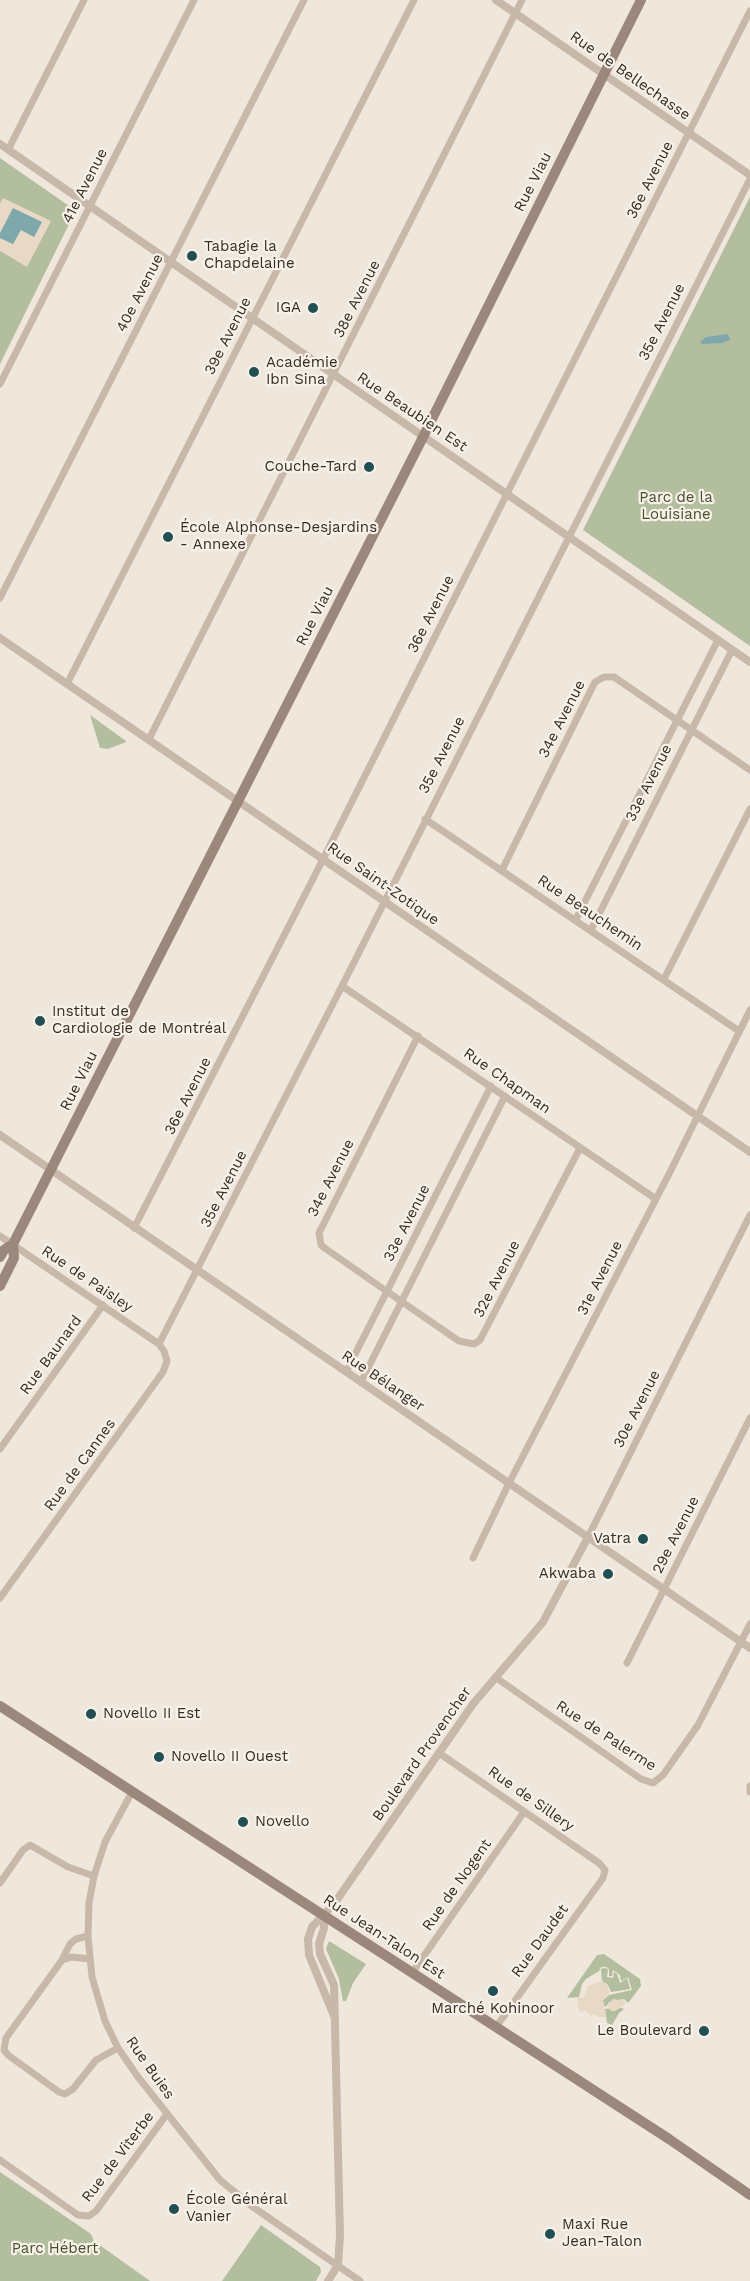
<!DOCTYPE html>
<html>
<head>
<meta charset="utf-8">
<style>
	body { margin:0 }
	canvas { display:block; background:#f0e7dc }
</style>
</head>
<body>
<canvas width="750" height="2281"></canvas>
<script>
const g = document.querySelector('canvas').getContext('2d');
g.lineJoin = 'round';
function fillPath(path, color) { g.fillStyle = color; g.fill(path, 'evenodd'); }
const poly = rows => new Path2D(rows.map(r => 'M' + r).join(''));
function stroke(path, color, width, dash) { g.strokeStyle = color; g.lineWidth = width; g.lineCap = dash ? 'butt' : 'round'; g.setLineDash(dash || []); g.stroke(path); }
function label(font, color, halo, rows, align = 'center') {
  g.font = font + ' "Work Sans",sans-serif'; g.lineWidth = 4.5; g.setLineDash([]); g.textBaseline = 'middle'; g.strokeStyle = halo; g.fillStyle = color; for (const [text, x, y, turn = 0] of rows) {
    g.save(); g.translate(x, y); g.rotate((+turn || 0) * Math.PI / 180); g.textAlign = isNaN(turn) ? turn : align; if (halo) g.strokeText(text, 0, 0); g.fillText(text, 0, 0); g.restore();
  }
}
const green = poly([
	[0,158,72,208,74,214,0,364],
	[750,197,750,646,583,530],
	[90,715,126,741,126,742,108,749,100,748],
	[329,1941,366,1964,353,1983,346,2001,343,2001,339,1979,326,1949],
	[604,1954,640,1979,641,1986,628,2003,624,1999,608,2003,607,2006,604,2006,603,2000,609,1995,632,1990,628,1977,621,1981,620,1975,613,1970,612,1976,609,1976,609,1969,606,1967,601,1967,599,1971,586,1979,582,1984,579,1997,567,1998,597,1955],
	[604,1968,608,1969,607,1977,613,1978,614,1972,617,1974,620,1983,627,1978,630,1989,611,1992,608,1985,602,1981,601,1969],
	[619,2007,624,2009,619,2013,612,2025,607,2023,605,2009],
	[0,2172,91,2234,94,2241,150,2281,0,2281],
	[261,2225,320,2267,321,2272,316,2281,222,2281]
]);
const plaza = poly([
	[3,198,51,221,27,267,0,251,0,238,13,244,20,230,41,222,0,233,0,203],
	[601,1981,606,1983,609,1989,609,1995,603,2000,606,2017,599,2017,595,2014,591,2016,586,2011,580,2012,577,2004,578,1997,583,1998,588,1986],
	[613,1999,618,2000,622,1999,626,2004,615,2011,611,2011,607,2005]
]);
const water = poly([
	[13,208,42,222,34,237,21,230,13,244,0,238,0,233],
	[728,334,730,340,722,343,702,344,700,342,706,337]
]);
const minor = poly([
	[8,150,84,0],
	[0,384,194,0],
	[0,598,304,0],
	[67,684,414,0],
	[149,739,522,0],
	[425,819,739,1031],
	[502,870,595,682,604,677,614,677,750,770],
	[576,919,718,640],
	[591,930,732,650],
	[664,979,750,809],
	[342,986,656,1199],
	[418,1036,319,1233,321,1245,326,1249,408,1306,459,1341,474,1344,480,1340,580,1148],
	[134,1228,315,875,750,11],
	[0,1236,159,1344,164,1351,167,1361,163,1372,0,1598],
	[159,1344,342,986,750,179],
	[346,1372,491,1086],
	[361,1382,505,1096],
	[0,1449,103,1305],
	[588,1537,750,1215],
	[473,1558,509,1483,670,1172,750,1010],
	[627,1663,750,1418],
	[495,1677,641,1779,653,1783,663,1775,698,1725,750,1624],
	[439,1753,599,1863,605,1870,603,1878,496,2027],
	[750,1786,750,1792],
	[132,1792,105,1842,94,1876,89,1903,88,1936,92,1977,105,2021,118,2048,138,2077,220,2180,253,2207,360,2281],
	[0,1883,23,1850,30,1845,68,1867,94,1876],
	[88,1936,76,1939,70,1944,62,1960,6,2038,4,2050,8,2055,59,2092,65,2094,73,2089,96,2060,118,2048],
	[62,1960,72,1957,90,1959],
	[412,1973,524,1812],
	[0,2160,78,2215,89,2216,96,2211,167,2114]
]);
const tertiary = poly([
	[496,0,750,175],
	[0,144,750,662],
	[0,638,750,1152],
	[0,1135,750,1648],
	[324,1916,324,1928,319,1944,320,1954,334,1985,340,2236,338,2265,328,2281],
	[334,2016,309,1955,308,1939,312,1927,334,1904,473,1704,543,1622,588,1537]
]);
const secondary = poly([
	[13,1244,418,447,641,0],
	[0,1257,4,1250,13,1244],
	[0,1286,14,1258,13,1244],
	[0,1706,669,2139,750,2195]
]);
const markers = [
	[192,256,6,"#214f53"],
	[313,308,6,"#214f53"],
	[254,372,6,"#214f53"],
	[369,467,6,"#214f53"],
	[168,537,6,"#214f53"],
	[40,1021,6,"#214f53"],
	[643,1539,6,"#214f53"],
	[608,1574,6,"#214f53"],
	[91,1714,6,"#214f53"],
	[159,1757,6,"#214f53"],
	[243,1822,6,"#214f53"],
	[493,1991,6,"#214f53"],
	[704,2031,6,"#214f53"],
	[174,2209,6,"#214f53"],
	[550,2234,6,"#214f53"]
];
const streetNames = [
	["Rue de Bellechasse",630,76,35],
	["36e Avenue",650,180,-63],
	["Rue Viau",533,182,-63],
	["41e Avenue",85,186,-63],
	["40e Avenue",140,293,-63],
	["38e Avenue",357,299,-63],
	["35e Avenue",662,322,-63],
	["39e Avenue",228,336,-63],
	["Rue Beaubien Est",412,412,34],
	["36e Avenue",431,614,-63],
	["Rue Viau",315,616,-63],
	["34e Avenue",562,719,-63],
	["35e Avenue",442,755,-63],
	["33e Avenue",649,783,-63],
	["Rue Saint-Zotique",383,884,35],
	["Rue Beauchemin",590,913,34],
	["Rue Viau",79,1081,-63],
	["Rue Chapman",507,1081,35],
	["36e Avenue",188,1096,-63],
	["34e Avenue",331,1178,-63],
	["35e Avenue",224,1189,-63],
	["33e Avenue",407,1223,-63],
	["31e Avenue",600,1278,-63],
	["Rue de Paisley",87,1279,34],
	["32e Avenue",497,1279,-63],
	["Rue Baunard",51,1355,-54],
	["Rue Bélanger",383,1381,34],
	["30e Avenue",637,1409,-63],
	["Rue de Cannes",80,1465,-54],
	["29e Avenue",676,1535,-63],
	["Rue de Palerme",606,1736,33],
	["Boulevard Provencher",422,1754,-55],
	["Rue de Sillery",531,1799,35],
	["Rue de Nogent",457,1885,-55],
	["Rue Jean-Talon Est",384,1937,33],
	["Rue Daudet",540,1941,-54],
	["Rue Buies",150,2068,55],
	["Rue de Viterbe",118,2157,-53]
];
const poiNames = [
	["Tabagie la",204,247],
	["Chapdelaine",204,264],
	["IGA",301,308,"right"],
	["Académie",266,363],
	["Ibn Sina",266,380],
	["Couche-Tard",357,467,"right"],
	["École Alphonse-Desjardins",180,528],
	["- Annexe",180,545],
	["Institut de",52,1012],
	["Cardiologie de Montréal",52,1029],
	["Vatra",631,1539,"right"],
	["Akwaba",596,1574,"right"],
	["Novello II Est",103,1714],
	["Novello II Ouest",171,1757],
	["Novello",255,1822],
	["Marché Kohinoor",493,2009,"center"],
	["Le Boulevard",692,2031,"right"],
	["École Général",186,2200],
	["Vanier",186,2217],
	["Maxi Rue",562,2225],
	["Jean-Talon",562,2242]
];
const parkNames = [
	["Parc de la",676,498],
	["Louisiane",676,515],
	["Parc Hébert",55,2249]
];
fillPath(green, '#b2be9e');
fillPath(plaza, '#e7d9c5');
fillPath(water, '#7ea8ab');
stroke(minor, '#c7b8a9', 7);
stroke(tertiary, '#c7b8a9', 8);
stroke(secondary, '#9b877b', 10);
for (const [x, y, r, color] of markers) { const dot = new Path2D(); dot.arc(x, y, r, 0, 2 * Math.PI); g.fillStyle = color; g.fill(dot); stroke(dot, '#f8f1e8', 2); }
label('15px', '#352d28', '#f8f1e8', streetNames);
label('15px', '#352d28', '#f8f1e8', poiNames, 'left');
label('15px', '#43512e', '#f8f1e8', parkNames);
</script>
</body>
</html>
